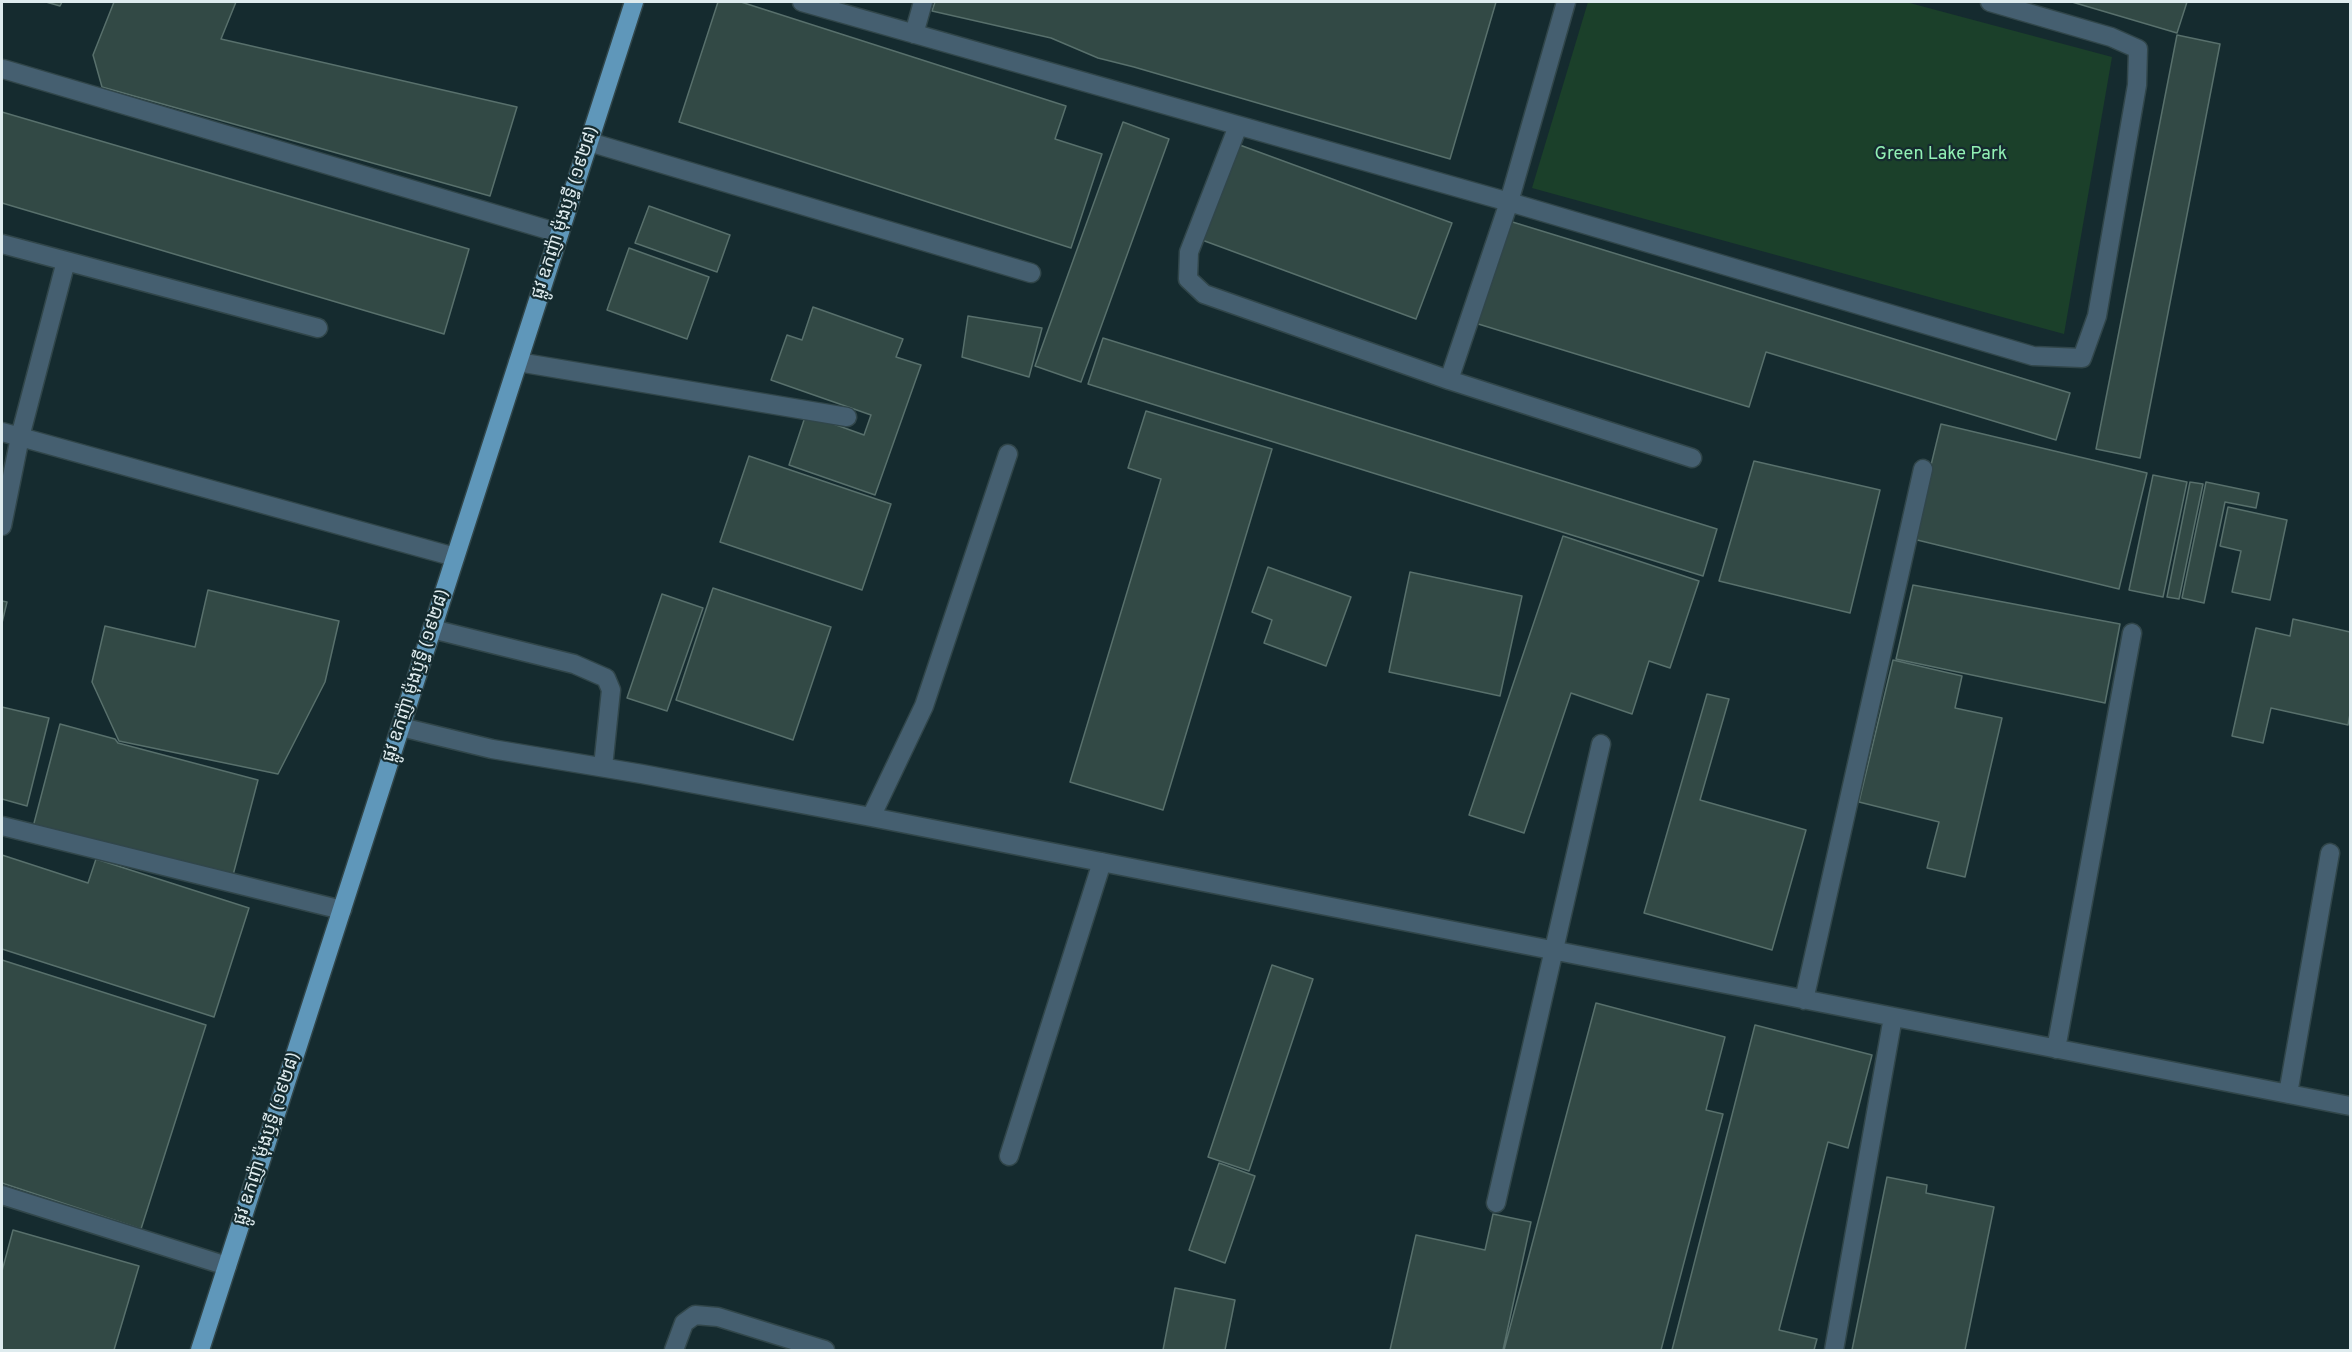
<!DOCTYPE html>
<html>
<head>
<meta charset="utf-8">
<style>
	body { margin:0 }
	#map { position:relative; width:2352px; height:1352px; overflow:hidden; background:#152b2f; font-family:Overpass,sans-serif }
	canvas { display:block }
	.frame { position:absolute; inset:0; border:3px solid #deebee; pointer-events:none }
</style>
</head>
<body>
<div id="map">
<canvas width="2352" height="1352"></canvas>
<div class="frame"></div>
</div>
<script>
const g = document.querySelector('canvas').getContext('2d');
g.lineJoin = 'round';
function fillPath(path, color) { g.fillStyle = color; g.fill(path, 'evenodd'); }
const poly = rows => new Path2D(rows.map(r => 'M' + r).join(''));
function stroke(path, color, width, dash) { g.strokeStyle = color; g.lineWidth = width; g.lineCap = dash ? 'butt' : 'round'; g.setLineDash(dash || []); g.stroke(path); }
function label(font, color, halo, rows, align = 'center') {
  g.font = font + ' Overpass,"Noto Sans Khmer",sans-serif'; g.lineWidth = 4.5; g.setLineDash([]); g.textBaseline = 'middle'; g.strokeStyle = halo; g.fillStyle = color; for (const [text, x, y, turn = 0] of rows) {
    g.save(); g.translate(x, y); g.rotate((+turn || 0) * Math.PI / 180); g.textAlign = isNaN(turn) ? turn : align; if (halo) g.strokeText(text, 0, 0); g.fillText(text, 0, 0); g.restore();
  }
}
const green = poly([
	[1588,2,1906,2,2112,57,2064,334,1532,188]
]);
const building = poly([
	[46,2,62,2,60,6,46,2],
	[114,2,236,2,221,39,517,107,490,196,102,87,93,55,114,2],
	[718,2,741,2,1066,106,1055,139,1102,154,1071,248,679,122,718,2],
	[935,2,1496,2,1450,159,1134,67,1098,58,1051,38,932,11,935,2],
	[2072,2,2187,2,2177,33,2072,2],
	[2177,35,2220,44,2140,458,2096,449,2177,35],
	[2,112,469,249,444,334,2,203,2,112],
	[1123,122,1169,139,1081,382,1035,366,1123,122],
	[1237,144,1452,223,1416,319,1202,240,1237,144],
	[649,206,730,235,717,272,635,243,649,206],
	[1506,220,2070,393,2056,440,1766,352,1749,407,1475,323,1506,220],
	[629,248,709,277,687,339,607,310,629,248],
	[813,307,903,339,896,357,921,365,875,495,789,465,806,414,864,435,871,415,771,380,787,335,802,340,813,307],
	[968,316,1042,328,1029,377,962,357,968,316],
	[1103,338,1717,529,1703,576,1088,384,1103,338],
	[1146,411,1272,449,1163,810,1070,782,1161,479,1128,468,1146,411],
	[1941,424,2147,473,2119,589,1913,539,1941,424],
	[749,456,891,504,862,590,720,542,749,456],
	[1754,461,1880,490,1850,613,1719,581,1754,461],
	[2153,475,2187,482,2163,597,2129,590,2153,475],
	[2190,482,2203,484,2179,599,2167,597,2190,482],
	[2206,482,2259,493,2256,508,2225,502,2204,603,2182,598,2206,482],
	[2228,507,2287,520,2270,600,2232,592,2241,551,2220,546,2228,507],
	[1563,536,1699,581,1670,668,1649,661,1632,714,1571,693,1524,833,1469,815,1563,536],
	[1268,567,1351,597,1326,666,1264,643,1272,620,1252,612,1268,567],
	[1410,572,1522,596,1500,696,1389,672,1410,572],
	[1913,585,2120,624,2105,703,1896,659,1913,585],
	[713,588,831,627,793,740,676,700,713,588],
	[208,590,339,621,325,682,278,774,119,741,92,682,105,626,195,647,208,590],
	[662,594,703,608,667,711,627,698,662,594],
	[2,601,7,602,2,623,2,601],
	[2293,619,2350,632,2350,714,2348,725,2271,708,2263,743,2232,736,2256,628,2290,636,2293,619],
	[1893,660,1962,676,1955,708,2002,718,1965,877,1927,868,1939,822,1859,802,1893,660],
	[1707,694,1729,699,1700,800,1806,830,1772,950,1644,913,1707,694],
	[2,707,49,718,27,806,2,799,2,707],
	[60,724,115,739,118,743,258,780,232,879,33,827,60,724],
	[2,855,88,883,96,859,249,908,214,1017,2,949,2,855],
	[2,960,206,1025,141,1229,2,1183,2,960],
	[1272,965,1313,979,1249,1171,1208,1157,1272,965],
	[1596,1003,1725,1037,1706,1110,1723,1114,1661,1350,1504,1350,1596,1003],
	[1755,1025,1872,1055,1848,1148,1828,1142,1779,1330,1817,1339,1814,1350,1672,1350,1755,1025],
	[1219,1163,1255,1176,1225,1263,1189,1250,1219,1163],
	[1887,1177,1927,1185,1926,1193,1994,1207,1965,1350,1852,1350,1887,1177],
	[1493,1214,1531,1222,1503,1350,1390,1350,1416,1235,1485,1250,1493,1214],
	[13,1230,139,1266,114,1350,2,1350,2,1271,13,1230],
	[1175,1288,1235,1300,1225,1350,1163,1350,1175,1288]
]);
const minor = poly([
	[802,2,1509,202,2033,356,2082,358,2097,316,2137,85,2138,49,2111,37,1990,2],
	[1566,2,1509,202,1449,380,1692,458],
	[914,34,923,2],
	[3,69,559,233],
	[1238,126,1189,252,1188,279,1204,294,1449,380],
	[589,142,1031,273],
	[2,244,66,261],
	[518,362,847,417],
	[2,432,455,557],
	[2,526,20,437,66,261,318,328],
	[432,629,574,664,606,678,611,690,603,767],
	[401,727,492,749,642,774,871,817,2350,1106],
	[871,817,924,706,1008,454],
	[2,826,342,910],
	[1804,1000,1923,469],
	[2056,1049,2132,633],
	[2288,1094,2330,853],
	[1009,1156,1102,862],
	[2,1195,227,1266],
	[1496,1203,1601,744],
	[674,1350,684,1323,695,1315,718,1317,825,1350],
	[1834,1350,1893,1017]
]);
const major = poly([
	[200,1350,634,2]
]);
const parkNames = [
	["Green Lake Park",1941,155]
];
const streetNames = [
	["ផ្លូវ ឧកញ៉ា ម៉ុងឫទ្ធី (១៩២៨)",566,213,-72],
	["ផ្លូវ ឧកញ៉ា ម៉ុងឫទ្ធី (១៩២៨)",417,676,-72],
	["ផ្លូវ ឧកញ៉ា ម៉ុងឫទ្ធី (១៩២៨)",268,1139,-72]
];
fillPath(green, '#1b402a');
fillPath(building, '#324945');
stroke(building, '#58706c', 1.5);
stroke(minor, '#31464a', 21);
stroke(major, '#31464a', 21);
stroke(minor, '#455f70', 18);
stroke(major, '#5f97ba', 18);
label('18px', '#91f0b4', '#152b2f', parkNames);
label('18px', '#deebee', '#152b2f', streetNames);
</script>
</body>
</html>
